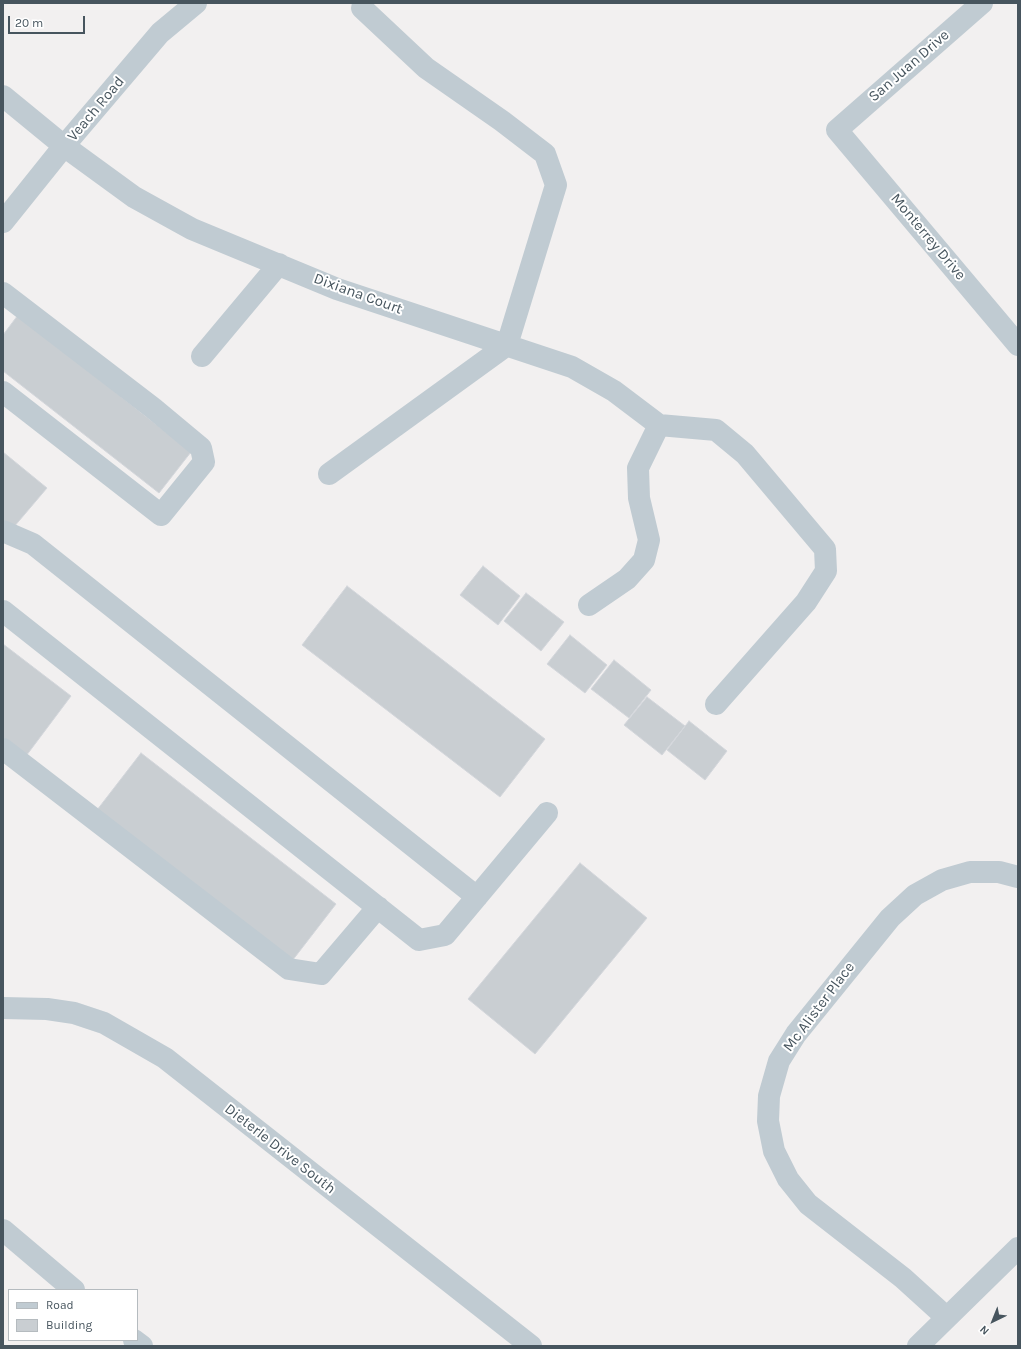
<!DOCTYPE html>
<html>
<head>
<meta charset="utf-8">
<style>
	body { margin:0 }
	#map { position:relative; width:1021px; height:1349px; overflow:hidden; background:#f2f0f0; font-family:Karla,sans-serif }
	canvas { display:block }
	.frame { position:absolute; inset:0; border:4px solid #47555e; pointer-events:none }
	.legend { position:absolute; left:8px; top:1289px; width:130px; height:52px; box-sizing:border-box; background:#fff; border:1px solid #b5bbbf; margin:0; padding:5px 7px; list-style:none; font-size:12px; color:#47555e }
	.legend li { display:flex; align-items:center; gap:8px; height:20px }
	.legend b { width:20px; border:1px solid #b5bbbf }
	.north { position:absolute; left:973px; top:1301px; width:40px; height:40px; -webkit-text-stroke:3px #fff; paint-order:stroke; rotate:223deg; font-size:11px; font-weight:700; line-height:16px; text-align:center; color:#47555e }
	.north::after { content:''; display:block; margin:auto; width:14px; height:18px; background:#47555e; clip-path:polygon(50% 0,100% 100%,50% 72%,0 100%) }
	.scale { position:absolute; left:8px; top:16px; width:77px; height:18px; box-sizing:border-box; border:2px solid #47555e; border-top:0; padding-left:5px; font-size:12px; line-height:14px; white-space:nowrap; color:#47555e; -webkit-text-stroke:3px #fff; paint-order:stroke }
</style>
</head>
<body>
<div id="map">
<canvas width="1021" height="1349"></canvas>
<div class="frame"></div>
<ul class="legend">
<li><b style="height:5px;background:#c0cbd2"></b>Road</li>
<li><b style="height:11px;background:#c9ced2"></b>Building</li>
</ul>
<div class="north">N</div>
<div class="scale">20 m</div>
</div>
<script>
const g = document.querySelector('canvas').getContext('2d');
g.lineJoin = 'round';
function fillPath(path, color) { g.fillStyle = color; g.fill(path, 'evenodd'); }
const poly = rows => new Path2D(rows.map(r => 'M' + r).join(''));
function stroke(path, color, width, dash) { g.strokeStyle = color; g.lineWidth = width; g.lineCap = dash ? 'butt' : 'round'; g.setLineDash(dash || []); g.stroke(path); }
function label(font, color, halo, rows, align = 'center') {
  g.font = font + ' Karla,sans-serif'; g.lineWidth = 4; g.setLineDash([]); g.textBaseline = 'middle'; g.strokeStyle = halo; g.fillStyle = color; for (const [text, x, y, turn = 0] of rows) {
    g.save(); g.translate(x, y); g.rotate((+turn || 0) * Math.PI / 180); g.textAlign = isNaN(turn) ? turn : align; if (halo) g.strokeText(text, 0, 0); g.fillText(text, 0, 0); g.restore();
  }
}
const building = poly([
	[18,315,191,452,159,493,3,371,3,335,18,315],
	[3,452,47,488,13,528,3,520,3,452],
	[483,566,520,596,498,625,460,595,483,566],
	[347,586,545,739,500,797,302,645,347,586],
	[526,593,564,622,541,651,504,621,526,593],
	[570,635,607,665,585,693,547,664,570,635],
	[3,644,71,696,26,756,3,738,3,644],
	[614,660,651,690,629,718,591,689,614,660],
	[647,697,685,726,662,755,624,725,647,697],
	[689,721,727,751,705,780,667,750,689,721],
	[141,753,336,904,292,961,97,810,141,753],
	[580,863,647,918,535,1054,468,999,580,863]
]);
const minor = poly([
	[982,3,837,130,1018,345],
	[3,96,64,146,134,197,192,229,337,289,572,367,614,391,659,425],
	[3,222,64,146,160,33,196,3],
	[3,293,153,408,201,448,204,462,161,515,3,392],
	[202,356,279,264],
	[659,425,716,430,745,454,825,549,826,571,806,602,716,704],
	[329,474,507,345,556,185,545,154,502,121,426,68,362,8],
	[3,531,33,544,477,897],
	[589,605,627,579,644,560,649,540,639,498,638,468,659,425],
	[3,611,419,940,445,935,547,813],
	[3,749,289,969,321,974,378,907],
	[3,1008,47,1009,74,1013,104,1023,165,1058,531,1346],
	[3,1230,74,1290],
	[946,1317,903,1278,808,1204,788,1179,774,1151,768,1121,769,1096,779,1061,796,1034,890,918,915,895,942,880,970,872,999,872,1018,877],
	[134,1340,142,1346],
	[918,1346,1018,1248]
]);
const streetNames = [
	["San Juan Drive",909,66,-41],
	["Veach Road",96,109,-50],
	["Monterrey Drive",928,237,50],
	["Dixiana Court",358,294,20],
	["Mc Alister Place",819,1007,-53],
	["Dieterle Drive South",280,1149,38]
];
fillPath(building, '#c9ced2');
stroke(building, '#d3d6db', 1);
stroke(minor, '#c0cbd2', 22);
label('15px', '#47555e', '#fff', streetNames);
</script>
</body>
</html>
